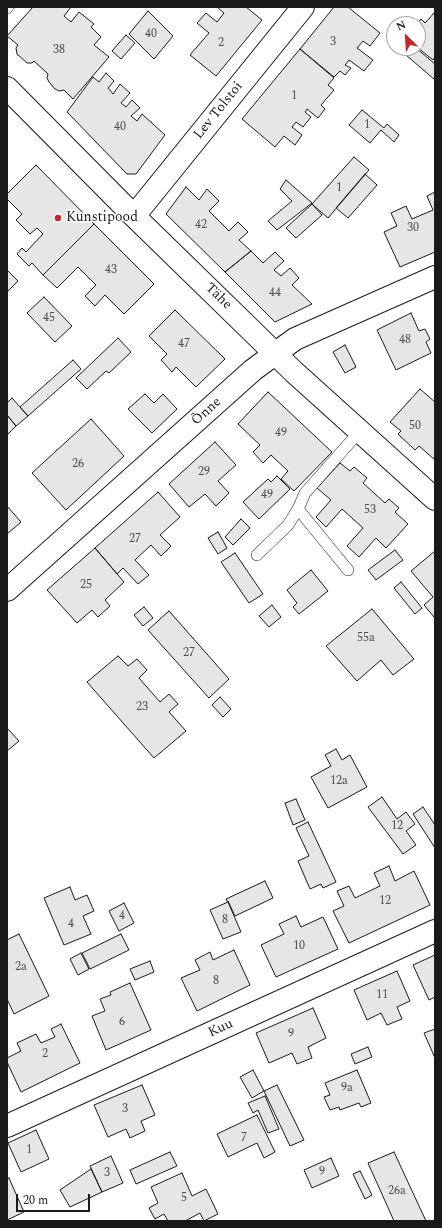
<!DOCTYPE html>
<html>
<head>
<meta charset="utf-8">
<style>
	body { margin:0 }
	#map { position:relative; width:442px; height:1228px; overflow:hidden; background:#fff; font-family:Spectral,serif }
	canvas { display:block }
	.frame { position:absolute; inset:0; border:8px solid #1a1a1a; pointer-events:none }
	.north { position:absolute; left:386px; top:16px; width:40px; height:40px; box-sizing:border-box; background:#fff; border:1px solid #a3a3a3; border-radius:50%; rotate:335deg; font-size:11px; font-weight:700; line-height:16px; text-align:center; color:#1a1a1a }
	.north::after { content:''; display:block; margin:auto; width:14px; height:18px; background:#c62828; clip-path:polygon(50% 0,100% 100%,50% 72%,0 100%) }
	.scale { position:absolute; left:16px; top:1194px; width:74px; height:18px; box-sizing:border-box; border:2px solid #1a1a1a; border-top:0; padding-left:5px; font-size:12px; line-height:14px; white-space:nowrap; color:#1a1a1a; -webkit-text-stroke:3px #fff; paint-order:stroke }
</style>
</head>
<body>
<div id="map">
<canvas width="442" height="1228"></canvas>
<div class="frame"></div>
<div class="north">N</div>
<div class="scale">20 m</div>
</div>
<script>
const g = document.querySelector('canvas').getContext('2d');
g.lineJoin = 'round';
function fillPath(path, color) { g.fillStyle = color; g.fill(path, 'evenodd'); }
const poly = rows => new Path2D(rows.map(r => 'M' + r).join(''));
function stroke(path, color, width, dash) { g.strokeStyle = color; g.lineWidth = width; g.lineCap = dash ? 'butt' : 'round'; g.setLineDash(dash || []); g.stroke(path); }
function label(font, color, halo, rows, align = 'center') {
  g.font = font + ' Spectral,serif'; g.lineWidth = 3; g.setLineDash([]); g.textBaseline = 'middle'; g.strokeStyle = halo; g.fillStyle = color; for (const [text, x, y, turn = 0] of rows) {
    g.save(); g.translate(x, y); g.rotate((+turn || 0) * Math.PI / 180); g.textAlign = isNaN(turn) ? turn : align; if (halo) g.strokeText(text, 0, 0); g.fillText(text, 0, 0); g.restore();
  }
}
const building = poly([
	[33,7,71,7,64,16,71,22,79,12,94,24,91,27,101,37,94,45,109,57,73,99,64,90,59,91,55,89,49,82,47,78,48,74,34,61,32,63,27,63,17,54,16,48,18,45,7,36,33,7],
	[217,7,246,7,262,20,216,76,190,55,209,33,197,23,206,13,217,22,224,13,217,7],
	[334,7,348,7,380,33,370,46,363,41,357,48,373,60,364,71,349,60,345,65,351,68,345,75,340,71,334,77,300,49,334,7],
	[148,11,173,36,154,59,129,34,148,11],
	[435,12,435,57,433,60,418,48,418,36,419,35,418,34,418,24,417,24,421,19,425,23,435,12],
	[126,35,135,43,121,59,112,51,126,35],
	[400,48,416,48,435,64,435,80,399,49,400,48],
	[300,49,334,78,328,85,334,90,321,105,325,109,318,118,307,109,305,112,311,117,303,127,296,122,292,127,302,135,295,145,284,136,275,147,242,119,300,49],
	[106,73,114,81,108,88,113,94,120,84,130,93,121,103,126,107,132,100,140,108,131,116,137,121,142,114,165,135,136,174,127,174,67,112,93,77,99,82,106,73],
	[362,110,384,128,387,124,399,135,394,142,381,130,370,143,349,125,362,110],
	[354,157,369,170,328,218,312,204,354,157],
	[36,165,94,224,43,275,32,263,29,266,17,254,22,248,26,252,43,234,37,228,30,234,16,220,22,214,7,199,7,194,36,165],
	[365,174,377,185,348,218,336,208,365,174],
	[286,180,312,203,277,230,268,221,292,201,280,189,286,180],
	[186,187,199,200,207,189,219,201,209,211,229,231,238,222,248,232,239,240,251,251,225,272,166,214,186,187],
	[435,192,435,252,400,267,384,232,397,226,391,213,406,206,412,219,433,210,427,196,435,192],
	[312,204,322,215,296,238,286,228,312,204],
	[94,224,154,284,124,314,105,295,95,306,85,296,96,285,78,267,57,288,43,275,94,224],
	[251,251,263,263,275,252,284,261,274,270,281,276,290,268,299,278,292,285,312,304,275,322,225,272,251,251],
	[7,270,18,281,7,292,7,270],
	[44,297,72,326,55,342,27,313,44,297],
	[175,310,225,359,196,387,176,367,172,372,161,360,167,354,149,336,175,310],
	[411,313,419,331,425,329,430,339,426,342,431,353,396,370,377,330,411,313],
	[118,338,131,352,109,373,106,371,87,389,76,378,118,338],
	[345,345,356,367,345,373,333,352,345,345],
	[73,360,81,369,28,416,20,407,73,360],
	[420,389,435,402,435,460,419,446,415,450,398,434,401,431,390,422,420,389],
	[268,392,332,452,294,491,281,479,288,471,271,455,263,463,253,452,260,445,238,424,268,392],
	[145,394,154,403,163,394,177,409,152,433,128,409,145,394],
	[12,398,28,416,16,426,7,415,7,403,12,398],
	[7,415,16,426,7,435,7,415],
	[91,419,124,456,66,510,32,473,91,419],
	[215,442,236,465,218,481,229,493,216,506,205,494,189,507,169,484,215,442],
	[340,463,350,471,354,467,367,478,363,483,385,503,389,499,399,508,395,512,408,524,386,548,376,538,359,557,347,546,363,528,342,509,326,527,316,517,331,500,317,488,340,463],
	[277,476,290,489,259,519,243,502,268,479,271,482,277,476],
	[158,492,180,517,160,535,171,546,161,556,151,545,135,560,149,575,138,584,123,568,117,574,95,548,158,492],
	[7,506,21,522,7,534,7,506],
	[241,519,250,528,233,545,225,537,241,519],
	[218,532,227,548,218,554,208,538,218,532],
	[95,548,124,582,105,600,110,606,98,617,92,610,77,623,47,590,95,548],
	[395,550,403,560,376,580,368,570,395,550],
	[435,551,435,616,434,617,424,605,433,597,411,571,435,551],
	[235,553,263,594,249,603,221,562,235,553],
	[311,570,328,591,299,614,293,607,297,603,287,590,311,570],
	[401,582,422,608,415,614,394,588,401,582],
	[272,605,281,617,269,627,259,616,272,605],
	[144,607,153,618,143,626,134,615,144,607],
	[372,609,414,659,393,675,381,660,357,681,326,646,372,609],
	[169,611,229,679,209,698,148,630,169,611],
	[118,656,128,666,137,659,147,670,139,678,160,702,169,694,178,704,169,712,186,731,154,758,87,682,118,656],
	[220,697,231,709,223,717,212,705,220,697],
	[7,728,19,741,7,751,7,728],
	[336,749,342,760,350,755,367,787,328,808,311,777,331,766,325,755,336,749],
	[382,797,397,819,406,812,415,824,406,831,416,845,403,854,368,807,382,797],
	[296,799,305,820,293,825,285,803,296,799],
	[423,807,435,825,435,848,413,814,423,807],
	[308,822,336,882,323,888,321,884,310,889,298,861,309,856,296,828,308,822],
	[389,866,395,881,414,871,430,905,349,943,333,911,344,906,337,891,349,886,355,898,380,886,374,873,389,866],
	[265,881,273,898,235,916,228,901,227,901,226,899,265,881],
	[70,887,75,900,87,895,94,911,83,916,91,934,64,945,44,898,70,887],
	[228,902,241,932,223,939,210,910,228,902],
	[124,903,134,923,119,931,109,911,124,903],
	[296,916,301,927,323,917,338,949,276,977,261,945,284,934,279,924,296,916],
	[19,934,49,996,14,1014,7,999,7,940,19,934],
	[121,934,129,950,90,969,82,953,121,934],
	[234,950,250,985,197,1011,181,978,200,970,195,960,210,952,213,960,234,950],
	[81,953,89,969,78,975,70,959,81,953],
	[435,955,435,997,429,1000,413,965,435,955],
	[150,961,154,972,135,980,130,969,150,961],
	[397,971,410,1001,397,1007,402,1019,387,1025,381,1013,367,1020,354,990,397,971],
	[130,983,151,1030,106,1050,92,1016,105,1011,100,999,111,995,110,992,130,983],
	[313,1008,326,1038,308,1047,312,1058,297,1064,292,1053,269,1063,256,1033,313,1008],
	[61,1024,80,1063,21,1092,7,1062,7,1058,21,1051,17,1043,36,1034,41,1043,55,1037,51,1029,61,1024],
	[435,1029,435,1058,424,1033,435,1029],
	[368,1047,372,1057,355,1064,351,1054,368,1047],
	[253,1070,264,1091,252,1098,240,1077,253,1070],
	[357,1070,371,1103,361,1107,359,1103,340,1110,339,1107,330,1110,324,1097,330,1095,325,1083,357,1070],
	[142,1085,155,1115,141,1121,145,1131,130,1138,126,1129,108,1137,94,1105,142,1085],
	[277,1085,304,1140,290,1146,264,1091,277,1085],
	[265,1096,279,1129,268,1133,258,1110,253,1113,248,1103,265,1096],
	[257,1115,275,1152,264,1158,257,1143,228,1157,217,1134,257,1115],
	[36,1130,49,1159,21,1172,8,1143,36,1130],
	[170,1152,177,1166,136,1184,130,1170,170,1152],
	[394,1152,426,1221,394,1221,368,1163,394,1152],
	[111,1156,123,1183,102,1192,90,1166,111,1156],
	[331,1158,339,1176,312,1188,304,1170,331,1158],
	[91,1169,102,1192,70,1207,60,1190,91,1169],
	[360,1171,372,1195,365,1199,353,1174,360,1171],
	[182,1173,192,1196,206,1189,218,1214,204,1221,200,1213,185,1221,168,1221,164,1214,155,1219,149,1208,158,1203,151,1187,182,1173],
	[9,1178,24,1212,7,1220,7,1179,9,1178]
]);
const lane = poly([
	[7,8,8,7],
	[298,509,348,570],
	[257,555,288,525,298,509,305,493,360,431]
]);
const street = poly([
	[7,88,134,216,294,372,435,499],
	[134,216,303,7],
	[7,590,253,370,295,339,435,277],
	[7,1126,435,931]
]);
const markers = [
	[58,218,4,"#c62828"]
];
const numberNames = [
	["40",151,35],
	["3",333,43],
	["2",221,44],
	["38",59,51],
	["1",294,97],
	["1",367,126],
	["40",120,128],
	["1",339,189],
	["42",201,226],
	["30",413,229],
	["43",111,271],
	["44",275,294],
	["45",49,319],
	["48",405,341],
	["47",184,345],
	["50",415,427],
	["49",281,434],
	["26",78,465],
	["29",204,473],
	["49",267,496],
	["53",370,511],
	["27",135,540],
	["25",86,586],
	["55a",366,639],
	["27",189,654],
	["23",142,708],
	["12a",339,782],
	["12",397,827],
	["12",385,902],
	["4",122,917],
	["8",225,921],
	["4",71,925],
	["10",299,947],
	["2a",21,968],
	["8",216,982],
	["11",382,996],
	["6",122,1023],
	["9",291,1035],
	["2",45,1055],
	["9a",347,1089],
	["3",125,1110],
	["7",244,1139],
	["1",29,1151],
	["9",322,1173],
	["3",107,1174],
	["26a",397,1192],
	["5",184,1199]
];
const streetNames = [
	["Lev Tolstoi",219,111,-51],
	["Tähe",218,297,44],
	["Õnne",207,412,-42],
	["Kuu",221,1029,-24]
];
const poiNames = [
	["Kunstipood",66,218]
];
fillPath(building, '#e6e6e6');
stroke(building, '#1a1a1a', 1);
stroke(lane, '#1a1a1a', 12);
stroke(street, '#1a1a1a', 24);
stroke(lane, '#fff', 11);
stroke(street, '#fff', 22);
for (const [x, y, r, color] of markers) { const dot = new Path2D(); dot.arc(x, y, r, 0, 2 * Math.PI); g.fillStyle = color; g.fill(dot); stroke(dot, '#fff', 1.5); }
label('12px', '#4d4d4d', null, numberNames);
label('14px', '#1a1a1a', '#fff', streetNames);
label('14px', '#1a1a1a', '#fff', poiNames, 'left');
</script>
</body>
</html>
